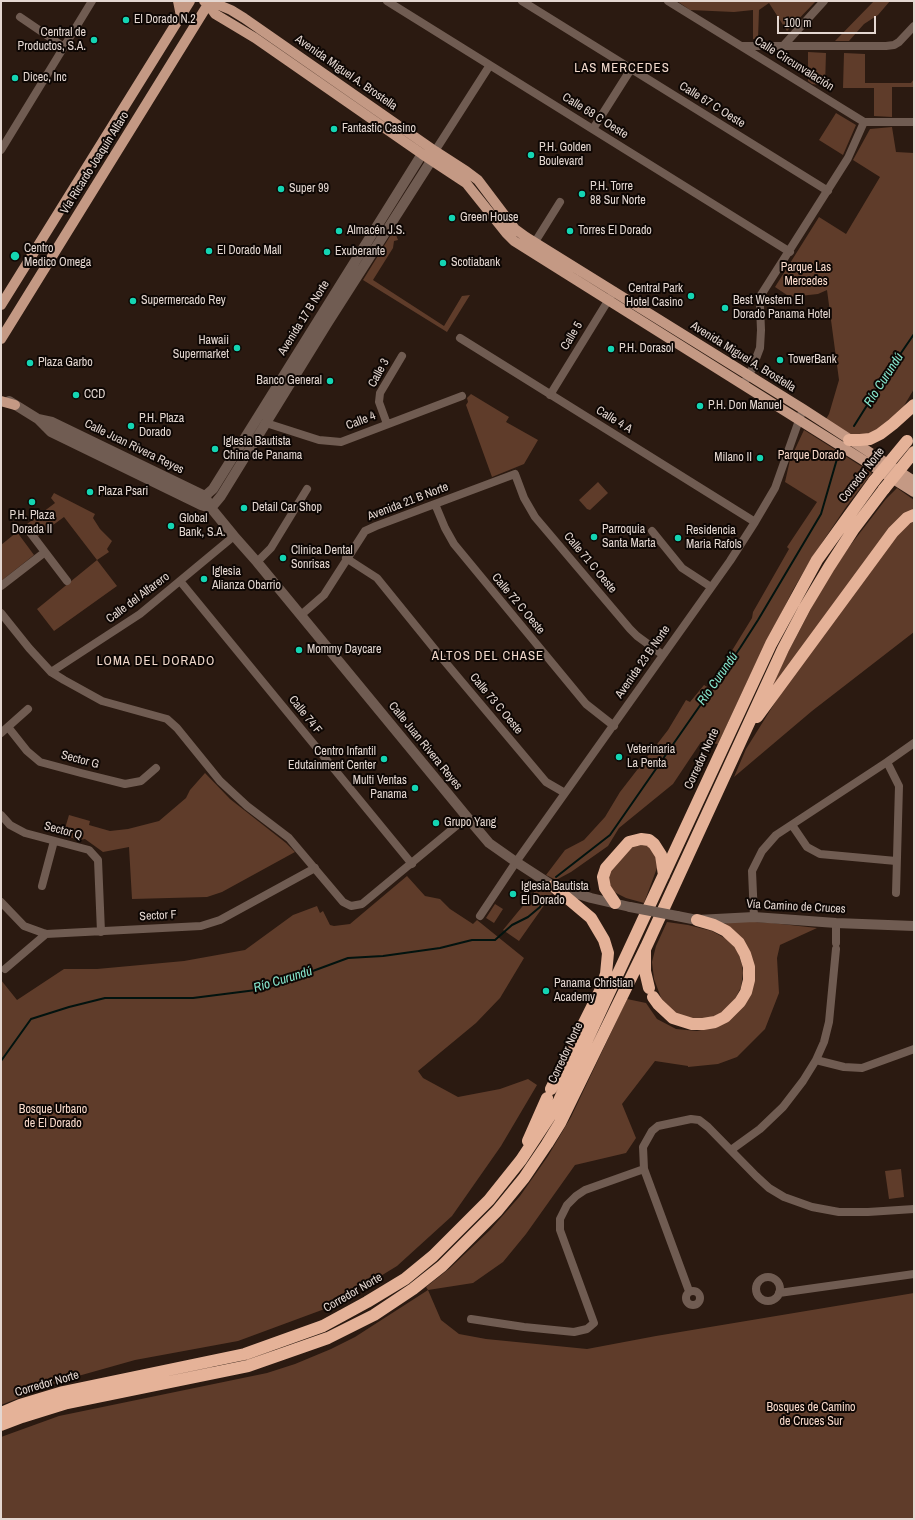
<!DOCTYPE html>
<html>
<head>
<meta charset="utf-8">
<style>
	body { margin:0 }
	#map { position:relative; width:915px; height:1520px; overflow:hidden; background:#2b1a11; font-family:"Archivo Narrow",sans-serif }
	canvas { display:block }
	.frame { position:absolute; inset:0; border:2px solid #e4d7d1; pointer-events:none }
	.scale { position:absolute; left:777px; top:16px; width:99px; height:18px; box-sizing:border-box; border:2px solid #e4d7d1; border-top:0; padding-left:5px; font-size:12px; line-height:14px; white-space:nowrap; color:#e4d7d1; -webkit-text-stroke:3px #0e0704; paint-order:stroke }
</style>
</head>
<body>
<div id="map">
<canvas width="915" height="1520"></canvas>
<div class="frame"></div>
<div class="scale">100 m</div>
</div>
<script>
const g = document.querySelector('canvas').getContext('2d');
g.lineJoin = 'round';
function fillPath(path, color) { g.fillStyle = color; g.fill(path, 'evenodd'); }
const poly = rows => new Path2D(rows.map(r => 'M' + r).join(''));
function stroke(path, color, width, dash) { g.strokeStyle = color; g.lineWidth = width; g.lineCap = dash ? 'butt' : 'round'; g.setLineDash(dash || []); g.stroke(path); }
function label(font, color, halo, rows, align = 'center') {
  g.font = font + ' "Archivo Narrow",sans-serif'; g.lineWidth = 4; g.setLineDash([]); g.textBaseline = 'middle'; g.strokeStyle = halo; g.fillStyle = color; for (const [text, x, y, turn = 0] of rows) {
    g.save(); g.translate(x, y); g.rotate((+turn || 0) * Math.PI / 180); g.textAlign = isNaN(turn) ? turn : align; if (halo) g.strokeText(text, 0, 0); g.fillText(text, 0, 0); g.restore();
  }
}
const green = poly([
	[677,1,816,1,787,31,769,3,759,10,758,39,753,39,753,10,734,12,690,10],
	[874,1,890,1,878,15,864,24,849,41,835,41],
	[808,52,826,53,825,86,812,84,808,81],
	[844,53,865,54,865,83,911,83,914,79,914,87,892,87,892,117,874,116,874,88,843,88],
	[836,113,856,125,843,155,819,140],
	[892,127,896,152,914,153,914,389,899,414,874,434,852,437,826,419,829,414,839,380,827,290,818,294,790,297,775,287,819,217,846,234,880,177,853,160,870,129],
	[392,233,396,235,398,240,394,241,393,248,373,280,444,326,462,296,470,295,447,332,363,280],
	[471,394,509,417,506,422,538,440,524,464,492,477,466,405,468,402,467,398],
	[804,430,872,473,846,507,811,559,793,590,752,671,718,744,701,742,673,784,619,828,608,846,571,872,556,880,546,875,565,850,584,840,605,817,620,792,668,730,686,700,690,702,704,685,709,688,752,618,753,612,789,549,787,547,817,502,785,482,790,460],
	[598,482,608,493,590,510,587,509,579,500],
	[897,488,914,500,914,511,770,691,786,656,824,584,849,547,886,499],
	[54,493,95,514,93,518,100,529,112,541,107,549,109,552,97,560,117,586,54,631,37,609,97,560,64,517,38,536,27,524,55,503,51,498],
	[914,521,914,632,812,711,734,777,746,749,791,677,900,530],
	[17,532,34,555,1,581,1,545],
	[205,773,230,799,286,843,295,852,222,892,207,897,132,899,129,847,103,852,85,839,79,840,63,835,69,815,90,821,89,825,110,831,128,829,159,821,186,798,190,790],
	[647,845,658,856,657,868,644,903,626,898,614,892,607,880,608,873,632,846],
	[407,876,425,896,440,899,450,909,473,924,477,920,524,958,500,998,476,1023,418,1071,423,1078,458,1097,500,1089,528,1079,537,1085,501,1146,452,1216,397,1266,330,1307,238,1341,135,1360,64,1380,1,1405,1,980,17,1000,64,969,97,969,184,961,245,950,293,915,317,906,320,913,323,911,330,925,334,926,350,924],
	[540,885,549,890,552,894,519,941,503,930],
	[495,904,503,909,494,923,486,918],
	[738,921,772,923,817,928,780,945,777,958,779,993,765,1029,737,1057,718,1064,688,1067,688,1066,655,1061,622,1104,636,1138,626,1153,575,1165,526,1234,503,1262,473,1283,428,1290,441,1320,459,1334,486,1339,587,1349,656,1336,914,1293,914,1519,1,1519,1,1437,59,1416,267,1373,295,1364,331,1349,355,1337,428,1290,426,1287,450,1268,490,1230,520,1196,548,1156,571,1117,627,999,646,1003,657,1019,676,1029,697,1031,714,1027,742,1002,748,957,718,925],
	[667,922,688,925,712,931,730,941,737,949,742,965,743,973,741,987,735,999,723,1012,715,1016,700,1020,680,1016,663,1003,654,979,652,962,656,946],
	[901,1169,904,1197,889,1199,885,1171]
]);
const stream = poly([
	[854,426,888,372,914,334],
	[556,877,610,835,740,648,758,620,821,514,839,452],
	[1,1061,31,1019,69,1007,105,998,193,998,264,989,348,958,383,956,440,948,472,940,495,940,512,925,528,917,540,907,545,896]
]);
const minor = poly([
	[387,1,790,252],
	[522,1,828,191],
	[668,1,864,122,914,122],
	[20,17,64,47],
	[784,45,824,1],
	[743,46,886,46,894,45,899,42,914,26],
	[593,129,631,69],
	[1,150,92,1],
	[435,151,490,65],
	[535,242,560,202],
	[460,338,755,522],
	[743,385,752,369,760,348,761,330,760,306,761,295,848,158,864,122],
	[550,395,614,291],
	[266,423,319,440,341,442,462,396],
	[387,424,379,402,380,393,402,356],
	[435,504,445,528,454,544,586,704,614,726],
	[29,531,67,581],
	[652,531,682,568,711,587],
	[346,558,377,578,441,657,546,782,565,793],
	[257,562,271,548,307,489],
	[180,581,412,864],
	[1,586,45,552],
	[1,613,29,648,51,672,64,680,102,701,167,719,177,728,220,781,247,806,289,838,343,902,351,906,362,904,467,817],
	[301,615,324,595,365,531,376,526,515,474,524,498,535,517,630,629,637,636,663,655],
	[51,672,140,614,234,536],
	[8,727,27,751,40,762,81,773,125,784,141,781,156,768],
	[1,733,28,709],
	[887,762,914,743],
	[1,815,10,825,25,833,89,850,98,860,101,932],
	[792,825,807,847,820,854,896,861],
	[42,886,54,841],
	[1,902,24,926,46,934,201,926,220,920,315,868],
	[480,916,516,862,730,561,755,522,775,488,803,409],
	[754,917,752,871,762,851,776,835,887,762,899,786,896,893],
	[836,943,836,923],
	[836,949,829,1022,824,1042,816,1060,844,1067,862,1068,914,1049],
	[5,969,46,934],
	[731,1150,760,1129,783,1107,803,1081,816,1060],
	'756 1289a12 12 0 1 1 24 0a12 12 0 1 1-24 0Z',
	'686 1298a7 7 0 1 1 14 0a7 7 0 1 1-14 0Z',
	[689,1291,644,1169,643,1147,652,1131,658,1126,691,1119,699,1120,708,1127,756,1176,769,1188,784,1197,812,1207,839,1212,868,1212,914,1209],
	[779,1293,914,1274],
	[471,1319,524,1327,574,1332,587,1329,594,1323,560,1230,560,1219,567,1205,576,1196,585,1190,644,1169]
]);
const tertiary = poly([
	[9,401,38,419,51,432,201,505,207,507],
	[38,419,52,422,205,496,211,508,234,536,257,562,467,817,489,843,516,862,553,886,591,898,630,907],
	[201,505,205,496,213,489,422,154,431,152],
	[211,508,221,496,327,324,431,161,434,152],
	[677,916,697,920,754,917,836,923,914,926]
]);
const primary = poly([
	[178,1,181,16],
	[204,1,208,4,215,14,255,38,422,154,466,183,506,233,514,241,914,492],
	[208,4,219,5,231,10,244,18,435,151,466,171,478,180,515,229,526,237,803,409,914,481],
	[1,305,190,1],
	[1,339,210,1],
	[1,401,15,405]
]);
const motorway = poly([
	[849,440,860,440,870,439,880,434,893,424,914,405],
	[757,717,893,532,907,518,914,515],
	[615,903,605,888,603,877,606,868,629,842,641,839,649,840,654,844,661,855,664,875],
	[645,951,645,971,649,988],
	[653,997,658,1004,673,1018,692,1024,703,1024,715,1022,725,1017,740,1002,746,992,749,980,749,967,745,954,739,943,726,931,714,925,697,920],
	[551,1089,601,989,606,974,608,953,604,940,591,918,553,886],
	[528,1141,547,1098],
	[1,1413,20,1405,63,1392,245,1354,323,1326,367,1302,405,1279,433,1256,489,1200,521,1160,556,1107,771,644,817,560,874,481],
	[1,1425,22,1417,67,1403,248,1366,328,1338,374,1315,413,1289,442,1266,497,1211,524,1178,547,1144,560,1123,646,947,783,649,805,607,829,567,853,530,884,489]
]);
const tertiaryBridge = poly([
	[630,907,677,916]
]);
const motorwayBridge = poly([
	[874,481,907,441],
	[884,489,914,452]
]);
const markers = [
	[126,20,4,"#14d5b3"],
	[94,40,4,"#14d5b3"],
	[15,78,4,"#14d5b3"],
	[334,129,4,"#14d5b3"],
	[531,155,4,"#14d5b3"],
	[281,189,4,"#14d5b3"],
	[582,194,4,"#14d5b3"],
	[452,218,4,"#14d5b3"],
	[339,231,4,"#14d5b3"],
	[570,231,4,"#14d5b3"],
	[209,251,4,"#14d5b3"],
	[327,252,4,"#14d5b3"],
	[15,256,5,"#14d5b3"],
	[443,263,4,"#14d5b3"],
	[691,296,4,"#14d5b3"],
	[133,301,4,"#14d5b3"],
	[725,308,4,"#14d5b3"],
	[237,348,4,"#14d5b3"],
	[611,349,4,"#14d5b3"],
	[780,360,4,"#14d5b3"],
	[30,363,4,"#14d5b3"],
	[330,381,4,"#14d5b3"],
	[76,395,4,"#14d5b3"],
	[700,406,4,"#14d5b3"],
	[131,426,4,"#14d5b3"],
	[215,449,4,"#14d5b3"],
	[760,458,4,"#14d5b3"],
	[90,492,4,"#14d5b3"],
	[32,502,4,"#14d5b3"],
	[244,508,4,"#14d5b3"],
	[171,526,4,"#14d5b3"],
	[594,537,4,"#14d5b3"],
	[678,538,4,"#14d5b3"],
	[283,558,4,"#14d5b3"],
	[204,579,4,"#14d5b3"],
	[299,650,4,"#14d5b3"],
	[619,757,4,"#14d5b3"],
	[384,759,4,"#14d5b3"],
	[415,788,4,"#14d5b3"],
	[436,823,4,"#14d5b3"],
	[513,894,4,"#14d5b3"],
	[546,991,4,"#14d5b3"]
];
const poiNames = [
	["El Dorado N.2",134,20],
	["Central de",86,33,"right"],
	["Productos, S.A.",86,47,"right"],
	["Dicec, Inc",23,78],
	["Fantastic Casino",342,129],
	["P.H. Golden",539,148],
	["Boulevard",539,162],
	["P.H. Torre",590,187],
	["88 Sur Norte",590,201],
	["Super 99",289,189],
	["Green House",460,218],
	["Almacén J.S.",347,231],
	["Torres El Dorado",578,231],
	["Centro",24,249],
	["Medico Omega",24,263],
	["El Dorado Mall",217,251],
	["Exuberante",335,252],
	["Scotiabank",451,263],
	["Central Park",683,289,"right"],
	["Hotel Casino",683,303,"right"],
	["Supermercado Rey",141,301],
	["Best Western El",733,301],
	["Dorado Panama Hotel",733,315],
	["Hawaii",229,341,"right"],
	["Supermarket",229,355,"right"],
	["P.H. Dorasol",619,349],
	["TowerBank",788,360],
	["Plaza Garbo",38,363],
	["Banco General",322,381,"right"],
	["CCD",84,395],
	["P.H. Don Manuel",708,406],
	["P.H. Plaza",139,419],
	["Dorado",139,433],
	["Iglesia Bautista",223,442],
	["China de Panama",223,456],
	["Milano II",752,458,"right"],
	["Plaza Psari",98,492],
	["Detail Car Shop",252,508],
	["P.H. Plaza",32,516,"center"],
	["Dorada II",32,530,"center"],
	["Global",179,519],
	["Bank, S.A.",179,533],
	["Parroquia",602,530],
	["Santa Marta",602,544],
	["Residencia",686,531],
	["Maria Rafols",686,545],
	["Clinica Dental",291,551],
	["Sonrisas",291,565],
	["Iglesia",212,572],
	["Alianza Obarrio",212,586],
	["Mommy Daycare",307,650],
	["Veterinaria",627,750],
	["La Penta",627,764],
	["Centro Infantil",376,752,"right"],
	["Edutainment Center",376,766,"right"],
	["Multi Ventas",407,781,"right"],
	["Panama",407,795,"right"],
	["Grupo Yang",444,823],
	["Iglesia Bautista",521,887],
	["El Dorado",521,901],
	["Panama Christian",554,984],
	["Academy",554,998]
];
const streetNames = [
	["Calle Circunvalación",794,64,32],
	["Avenida Miguel A. Brostella",346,73,35],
	["Calle 67 C Oeste",712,105,32],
	["Calle 68 C Oeste",595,116,32],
	["Vía Ricardo Joaquín Alfaro",95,163,-58],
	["Avenida 17 B Norte",304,318,-58],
	["Calle 5",572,336,-59],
	["Avenida Miguel A. Brostella",743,357,32],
	["Calle 3",379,373,-61],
	["Calle 4 A",614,420,32],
	["Calle 4",361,421,-21],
	["Calle Juan Rivera Reyes",134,447,26],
	["Corredor Norte",862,475,-52],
	["Avenida 21 B Norte",408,502,-21],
	["Calle 71 C Oeste",590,563,50],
	["Calle del Alfarero",138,598,-37],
	["Calle 72 C Oeste",518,604,50],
	["Avenida 23 B Norte",643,662,-55],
	["Calle 73 C Oeste",496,704,50],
	["Calle 74 F",305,715,51],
	["Calle Juan Rivera Reyes",425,746,51],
	["Corredor Norte",702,759,-65],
	["Sector G",80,760,15],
	["Sector Q",63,831,15],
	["Vía Camino de Cruces",796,907,3],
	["Sector F",158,916,-3],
	["Corredor Norte",566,1053,-65],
	["Corredor Norte",353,1293,-30],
	["Corredor Norte",47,1384,-16]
];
const parkNames = [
	["Parque Las",806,268],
	["Mercedes",806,282],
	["Parque Dorado",811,456],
	["Bosque Urbano",53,1110],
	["de El Dorado",53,1124],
	["Bosques de Camino",811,1408],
	["de Cruces Sur",811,1422]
];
const neighbourhoodNames = [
	["LAS MERCEDES",622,69],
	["ALTOS DEL CHASE",488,657],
	["LOMA DEL DORADO",156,662]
];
const waterNames = [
	["Río Curundú",884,380,-57],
	["Río Curundú",718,679,-55],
	["Río Curundú",283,980,-17]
];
fillPath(green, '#5f3c2a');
stroke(stream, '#02130f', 2);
stroke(minor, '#705c52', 8);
stroke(tertiary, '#705c52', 10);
stroke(primary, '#c49984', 10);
stroke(motorway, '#e5b298', 12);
stroke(tertiaryBridge, '#705c52', 10);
stroke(motorwayBridge, '#e5b298', 12);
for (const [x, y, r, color] of markers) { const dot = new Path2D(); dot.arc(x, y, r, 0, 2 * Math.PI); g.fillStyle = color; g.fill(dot); stroke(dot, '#0e0704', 1.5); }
label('12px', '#e4d7d1', '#0e0704', poiNames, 'left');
label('12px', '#e4d7d1', '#0e0704', streetNames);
label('12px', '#f9dacb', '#0e0704', parkNames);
g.letterSpacing = '1px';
label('13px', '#f2d9cc', '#0e0704', neighbourhoodNames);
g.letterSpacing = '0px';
label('italic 13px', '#87e8cf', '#0e0704', waterNames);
</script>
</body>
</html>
